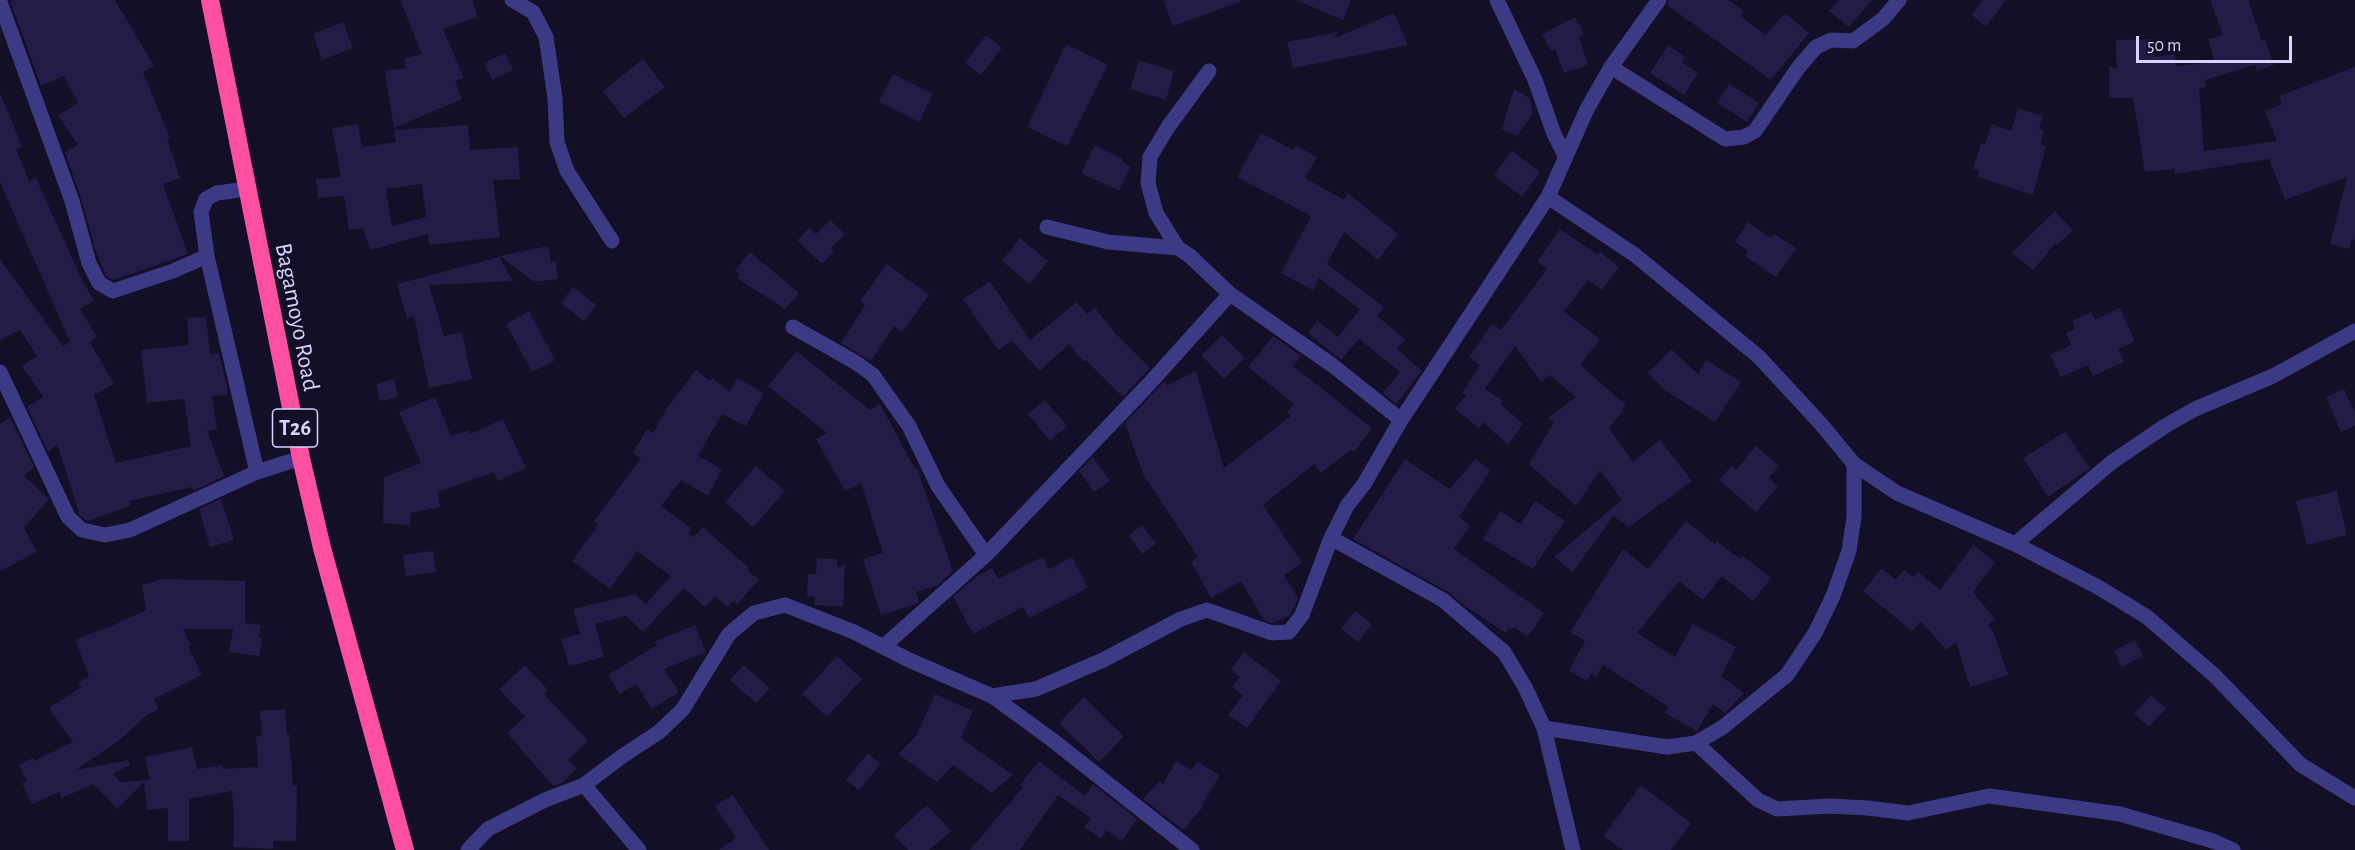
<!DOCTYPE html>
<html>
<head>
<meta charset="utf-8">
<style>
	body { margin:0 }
	#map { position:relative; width:2355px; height:850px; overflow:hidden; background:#130f26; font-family:"Alegreya Sans",sans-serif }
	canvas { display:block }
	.scale { position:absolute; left:2136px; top:36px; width:156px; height:27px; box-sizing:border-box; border:3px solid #d9d4ff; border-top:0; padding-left:8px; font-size:18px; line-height:21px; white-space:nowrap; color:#d9d4ff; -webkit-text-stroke:4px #130f26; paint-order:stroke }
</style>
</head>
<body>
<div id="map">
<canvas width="2355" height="850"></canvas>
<div class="scale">50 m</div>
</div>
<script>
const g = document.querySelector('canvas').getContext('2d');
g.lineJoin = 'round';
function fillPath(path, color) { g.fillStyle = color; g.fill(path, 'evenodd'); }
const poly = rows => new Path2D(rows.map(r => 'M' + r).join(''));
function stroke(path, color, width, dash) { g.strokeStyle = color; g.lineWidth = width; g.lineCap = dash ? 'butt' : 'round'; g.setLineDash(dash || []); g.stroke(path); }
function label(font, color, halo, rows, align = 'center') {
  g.font = font + ' "Alegreya Sans",sans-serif'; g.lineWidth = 4.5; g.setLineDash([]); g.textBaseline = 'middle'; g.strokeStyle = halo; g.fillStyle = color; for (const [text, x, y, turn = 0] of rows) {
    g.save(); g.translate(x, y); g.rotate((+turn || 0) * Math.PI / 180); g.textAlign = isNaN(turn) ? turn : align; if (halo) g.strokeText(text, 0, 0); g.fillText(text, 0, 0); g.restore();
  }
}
const building = poly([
	[15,0,115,0,154,66,143,72,170,138,167,139,180,178,163,184,188,254,114,280,106,276,95,249,81,198,65,152,78,145,58,116,78,103,64,76,41,86,10,1],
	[400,0,472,0,478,17,443,29,464,78,455,81,462,99,394,128,385,71,406,68,404,59,422,54],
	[1163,0,1240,0,1240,2,1173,26],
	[1296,0,1351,0,1343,20],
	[1669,0,1728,0,1744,11,1740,16,1766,35,1785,13,1809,33,1771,80,1667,5],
	[1839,0,1872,0,1849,27,1829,11],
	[1983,0,2006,0,1986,27,1972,15],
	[2210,0,2248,0,2262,41,2265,40,2274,65,2257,71,2255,65,2205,80,2206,87,2199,88,2204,151,2277,141,2265,111,2282,104,2279,96,2355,67,2355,240,2352,239,2349,249,2330,244,2347,177,2285,200,2269,159,2175,174,2174,169,2145,172,2133,98,2109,98,2109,66,2117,69,2116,40,2153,39,2154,57,2175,54,2176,66,2215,62,2208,39,2223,35],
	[1394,13,1408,45,1293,68,1287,42,1338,32,1335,38],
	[1575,17,1584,34,1579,37,1588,65,1564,73,1555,49,1551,51,1542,34],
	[343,22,353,48,322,60,313,34],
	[986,35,1002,48,981,75,965,63],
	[1066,44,1108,65,1067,146,1027,127],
	[1668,45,1685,57,1682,62,1698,73,1684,95,1650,73],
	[505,53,513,70,492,80,484,63],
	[643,59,665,87,624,118,603,91],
	[1139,60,1174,71,1166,100,1130,89],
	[893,74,933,94,919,122,879,102],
	[1729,84,1759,103,1747,122,1717,103],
	[1514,89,1530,98,1533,114,1517,136,1502,129],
	[0,93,22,146,16,149,29,181,36,178,82,280,94,300,80,309,97,337,90,342,114,384,94,395,116,463,191,446,184,399,147,403,141,350,189,345,187,318,206,317,210,354,219,353,227,387,227,395,212,396,217,429,207,431,224,476,193,491,192,487,129,501,131,506,87,521,80,515,57,444,48,452,27,407,43,397,22,366,37,356,20,330,0,340,0,259,63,346,70,342,0,182],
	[2018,108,2043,116,2039,129,2044,130,2040,145,2046,146,2033,195,1978,177,1979,171,1973,169,1981,143,1985,144,1991,124,2011,131],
	[358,124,362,147,396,142,394,130,468,125,470,150,518,147,520,179,493,180,500,237,429,245,428,234,370,250,363,228,349,230,344,196,318,198,316,179,341,177,332,128],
	[422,184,426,217,392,226,386,189],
	[1261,133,1293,150,1296,146,1317,157,1305,178,1344,200,1348,193,1398,234,1378,260,1344,232,1327,264,1384,307,1377,316,1405,339,1397,349,1422,371,1396,404,1383,393,1400,372,1359,339,1341,360,1308,333,1317,321,1338,337,1360,309,1319,278,1313,290,1281,273,1311,216,1237,177],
	[1095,145,1123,159,1122,162,1131,166,1119,191,1081,173],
	[1512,151,1540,172,1522,197,1494,175],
	[2055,211,2073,230,2057,245,2055,244,2033,270,2012,253],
	[830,220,845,234,831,248,834,251,822,264,797,241,809,228,816,234],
	[1748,222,1771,238,1774,234,1796,248,1776,277,1745,256,1748,251,1735,242],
	[1560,229,1598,255,1600,252,1619,267,1602,290,1588,280,1564,312,1600,339,1580,365,1626,405,1622,409,1624,410,1609,428,1633,462,1660,440,1692,481,1629,527,1613,516,1573,572,1554,557,1622,500,1600,470,1576,506,1529,464,1554,422,1548,418,1576,397,1550,375,1541,382,1515,346,1485,389,1503,401,1501,404,1523,424,1508,445,1483,422,1479,428,1455,409,1466,395,1462,393,1480,365,1469,357,1492,324,1501,330,1547,269,1537,262],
	[1020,238,1048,261,1030,284,1002,261],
	[548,246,551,262,556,261,558,279,534,282,500,256],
	[750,252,799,293,785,309,737,278,740,275,735,270],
	[499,257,513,281,429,285,444,336,462,332,472,379,429,388,414,316,407,318,397,284],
	[887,264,929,295,902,332,894,326,871,361,841,343,865,305,860,301],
	[990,281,1030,340,1077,302,1087,314,1095,308,1115,333,1150,368,1123,397,1086,360,1084,362,1069,344,1040,371,1012,341,998,350,963,299],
	[573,287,596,305,584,321,561,303],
	[2120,308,2135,341,2118,349,2124,362,2093,376,2088,365,2061,377,2050,355,2071,345,2066,333,2075,329,2072,321,2091,312,2095,320],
	[529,311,555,360,532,372,506,324],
	[1222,335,1245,358,1224,379,1201,355],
	[1273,336,1301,356,1293,366,1372,428,1354,452,1351,450,1321,473,1314,464,1263,505,1302,563,1284,575,1298,598,1293,610,1289,616,1273,623,1264,620,1241,581,1211,598,1191,562,1198,557,1143,474,1125,423,1164,382,1168,385,1196,371,1224,468,1291,416,1287,413,1294,404,1248,367],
	[1671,349,1698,374,1706,360,1741,382,1715,422,1665,390,1648,373],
	[796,351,870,410,880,404,915,469,917,468,953,571,937,586,916,592,919,602,916,604,881,615,863,559,883,553,861,483,845,491,816,439,827,433,768,386],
	[696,370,710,381,712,378,730,392,737,378,764,393,746,426,722,414,698,456,722,469,708,496,681,480,661,506,691,528,688,534,693,537,703,527,749,568,747,570,759,580,737,604,733,601,728,607,715,596,705,607,684,588,643,632,626,616,595,624,604,657,569,666,561,639,580,634,573,609,635,594,646,604,671,576,637,551,610,589,572,561,598,525,594,521,641,458,633,453,647,429,653,433,667,408],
	[394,379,398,397,380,401,376,384],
	[2344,389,2355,412,2355,426,2341,432,2326,397],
	[435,397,451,436,469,430,470,434,503,419,526,468,498,481,494,472,438,492,440,507,411,513,410,525,383,523,384,477,421,463,399,412],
	[1045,400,1067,426,1050,441,1028,414],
	[10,417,34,467,24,476,49,499,24,528,37,552,0,571,0,424],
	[2065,432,2090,468,2048,497,2023,458],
	[1756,446,1779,466,1769,478,1778,486,1756,512,1719,480,1732,465,1736,470],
	[1093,457,1110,481,1094,492,1079,471],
	[1405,459,1450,489,1475,459,1491,470,1459,517,1470,525,1454,549,1544,613,1530,634,1526,636,1514,627,1512,630,1509,628,1506,633,1465,606,1448,592,1353,539],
	[756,466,785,491,753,527,725,502],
	[2337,491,2347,535,2307,545,2296,501],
	[221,499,234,540,210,547,199,509],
	[1535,501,1565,521,1533,569,1483,539,1500,511,1521,524],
	[1686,521,1715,544,1717,541,1740,559,1743,556,1771,578,1753,601,1722,576,1703,600,1679,581,1637,633,1675,657,1693,624,1736,647,1721,676,1744,693,1725,713,1713,704,1697,731,1665,713,1669,707,1603,665,1596,677,1591,674,1587,681,1569,671,1585,641,1570,632,1623,549,1648,569],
	[1142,525,1156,544,1142,554,1129,535],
	[1973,545,1995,562,1973,592,1995,619,1988,625,1994,633,2008,675,1970,687,1956,642,1946,650,1921,621,1912,631,1863,591,1882,568,1896,580,1904,570,1913,577,1918,572,1940,590],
	[433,551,436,572,406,576,403,555],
	[1043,557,1049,569,1072,557,1088,588,1029,618,1023,607,973,634,953,597,977,576,992,568,998,579],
	[817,558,837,559,837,567,845,565,843,607,814,605,815,597,807,596,808,574,816,574],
	[162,579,245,581,245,623,261,625,259,637,262,638,259,656,229,652,233,629,183,629,191,646,188,646,202,675,154,699,159,708,143,718,121,739,76,770,128,760,130,765,113,774,121,782,150,780,145,757,192,747,197,769,223,765,223,769,258,767,256,736,262,736,260,711,285,709,287,734,289,734,293,785,297,785,296,841,273,841,273,849,233,847,234,820,232,791,189,799,189,841,168,841,168,808,147,810,144,782,117,809,93,784,62,798,59,792,32,804,22,783,27,781,19,765,33,758,35,761,73,742,49,708,81,687,78,683,89,676,75,640,108,627,108,628,146,610,142,585],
	[1355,611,1372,624,1358,642,1341,629],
	[695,625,706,652,664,669,679,692,652,709,636,684,620,694,608,675,657,645,654,642],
	[2135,640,2143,656,2122,667,2114,651],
	[1244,652,1281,681,1247,728,1228,715,1243,695,1232,687,1240,677,1231,670],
	[837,656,862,679,827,717,802,694],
	[525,665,548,690,544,694,588,741,568,760,577,769,560,784,553,786,507,733,525,717,499,689],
	[744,665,770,688,756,703,730,680],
	[935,694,973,711,961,738,1013,775,992,793,953,765,937,782,898,754,916,736],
	[2151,695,2166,709,2149,727,2134,714],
	[1084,697,1124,736,1099,762,1059,723],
	[868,753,881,764,859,790,846,780],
	[1039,761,1085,796,1093,784,1137,819,1122,841,1106,830,1101,839,1084,827,1091,818,1058,795,1020,850,970,850,1023,787,1020,785],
	[1176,761,1192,770,1197,762,1220,775,1202,805,1203,807,1183,830,1143,799,1159,781,1163,784],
	[1641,785,1691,823,1671,850,1623,850,1603,836],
	[733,795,755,829,769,850,719,850,736,838,715,806],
	[927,805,951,831,929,850,908,850,894,835]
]);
const minor = poly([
	[512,0,533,12,546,37,555,98,557,142,567,171,612,241],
	[1497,0,1535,80,1554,134,1566,157],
	[0,2,72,201,89,263,99,283,113,291,173,271,207,256,201,212,206,199,217,193,247,189],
	[1611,67,1725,139,1744,137,1755,131,1798,68,1816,47,1831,40,1853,41,1883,19,1899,0],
	[1548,197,1635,255,1759,357,1821,424,1854,464,1897,493,2015,544,2098,587,2147,617,2214,675,2301,765,2355,798],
	[1047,227,1108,242,1178,248,1190,256,1230,294,1332,365,1401,420],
	[1178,248,1156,213,1148,183,1150,157,1168,127,1209,71],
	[207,256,257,472],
	[793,327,855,362,873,375,909,426,938,486,986,555],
	[0,372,68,517,82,530,105,535,130,530,257,472,301,458],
	[1331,538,1443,600,1504,652,1525,687,1544,728,1573,850],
	[2015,544,2112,462,2165,426,2195,409,2273,376,2355,331],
	[884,646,986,555,1149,384,1230,294],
	[992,696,1051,739,1192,850],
	[1544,728,1667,747,1696,743,1723,727,1787,675,1815,633,1833,596,1849,551,1854,517,1854,464],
	[1696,743,1758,800,1777,809,1830,806,1868,808,1908,813,1989,796,2120,814,2213,841,2233,850],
	[584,785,639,850],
	[468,850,488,829,545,800,584,785,621,757,659,732,683,709,729,634,754,613,785,605,854,632,909,660,992,696,1036,689,1103,660,1181,619,1207,610,1272,633,1289,632,1302,615,1331,538,1347,506,1364,484,1401,420,1548,197,1587,109,1611,67,1659,0]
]);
const highway = poly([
	[210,0,301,458,322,548,405,850]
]);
const shields = [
	[295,428,45]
];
const shieldNames = [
	["T26",295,428]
];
const streetNames = [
	["Bagamoyo Road",297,317,79]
];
fillPath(building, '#241b47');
stroke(minor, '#3d3a85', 15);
stroke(highway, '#ff4fa3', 18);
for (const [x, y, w] of shields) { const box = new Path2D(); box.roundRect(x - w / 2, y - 19, w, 38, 4.5); g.fillStyle = '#130f26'; g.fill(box); stroke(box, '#d9d4ff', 1.5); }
label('bold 22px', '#d9d4ff', null, shieldNames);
label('24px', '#d9d4ff', '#130f26', streetNames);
</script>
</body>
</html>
